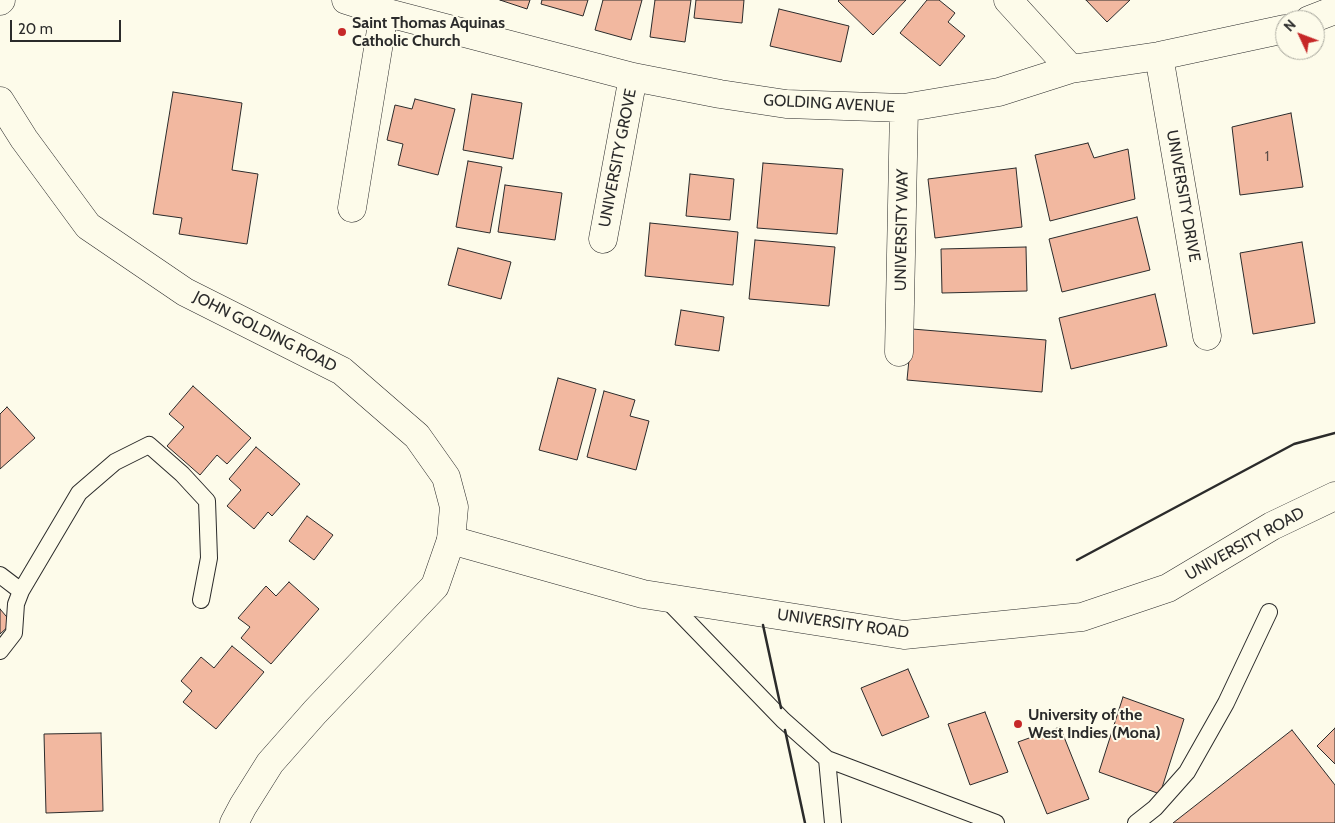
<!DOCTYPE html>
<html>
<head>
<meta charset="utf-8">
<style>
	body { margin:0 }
	#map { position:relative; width:1335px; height:823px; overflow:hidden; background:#fdfbea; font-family:Cabin,sans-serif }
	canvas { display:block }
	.north { position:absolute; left:1275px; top:10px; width:50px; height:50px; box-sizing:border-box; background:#fdfbea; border:1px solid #a9a89e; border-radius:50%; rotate:313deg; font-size:14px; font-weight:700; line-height:20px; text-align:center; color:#2b2b2b }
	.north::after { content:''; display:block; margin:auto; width:18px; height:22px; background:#c62828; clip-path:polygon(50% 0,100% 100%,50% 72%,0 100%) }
	.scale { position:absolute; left:10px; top:20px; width:111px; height:22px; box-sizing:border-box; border:2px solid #2b2b2b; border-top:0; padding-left:6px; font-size:15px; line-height:18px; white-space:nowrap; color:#2b2b2b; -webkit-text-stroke:4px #fdfbea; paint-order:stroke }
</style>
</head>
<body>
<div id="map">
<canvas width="1335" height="823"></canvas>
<div class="north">N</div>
<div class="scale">20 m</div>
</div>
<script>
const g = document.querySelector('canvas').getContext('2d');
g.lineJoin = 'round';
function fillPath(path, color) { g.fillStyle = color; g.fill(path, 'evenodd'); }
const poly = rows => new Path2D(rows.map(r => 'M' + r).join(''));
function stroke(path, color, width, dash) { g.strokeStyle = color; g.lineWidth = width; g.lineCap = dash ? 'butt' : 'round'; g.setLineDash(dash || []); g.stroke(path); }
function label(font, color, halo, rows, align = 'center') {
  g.font = font + ' Cabin,sans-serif'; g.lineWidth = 4; g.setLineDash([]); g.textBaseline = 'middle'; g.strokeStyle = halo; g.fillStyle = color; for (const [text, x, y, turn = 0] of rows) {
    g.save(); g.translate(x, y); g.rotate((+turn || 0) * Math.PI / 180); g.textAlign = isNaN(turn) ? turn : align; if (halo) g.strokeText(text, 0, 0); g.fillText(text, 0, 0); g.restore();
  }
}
const building = poly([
	[500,0,530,0,527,9,500,0],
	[542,0,588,0,583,16,541,4,542,0],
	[603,0,642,0,631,40,595,30,603,0],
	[655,0,691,0,685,42,650,37,655,0],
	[696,0,744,0,742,23,694,18,696,0],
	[839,0,906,0,873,35,838,1,839,0],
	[927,0,939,0,955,13,948,22,965,36,940,66,900,33,927,0],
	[1086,0,1130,0,1107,22,1086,0],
	[779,9,849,26,841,62,770,46,779,9],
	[173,92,242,103,232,170,258,174,247,244,179,234,182,218,153,214,173,92],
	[472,94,522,103,513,159,463,150,472,94],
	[415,99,455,109,438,175,398,165,403,144,387,140,395,105,412,109,415,99],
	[1291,113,1303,187,1240,195,1232,127,1291,113],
	[1088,143,1094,158,1128,149,1135,199,1050,221,1035,155,1088,143],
	[468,161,502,167,490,233,456,227,468,161],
	[763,163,843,169,837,234,757,228,763,163],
	[1016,168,1022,227,935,238,928,179,1016,168],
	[690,174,734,179,730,220,686,216,690,174],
	[505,185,562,193,555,240,498,232,505,185],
	[1137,217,1150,270,1062,292,1049,239,1137,217],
	[650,223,738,232,733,285,645,276,650,223],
	[755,240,835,247,829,306,749,299,755,240],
	[1302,242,1315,323,1253,334,1240,253,1302,242],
	[1026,247,1027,291,942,293,941,249,1026,247],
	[458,248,511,262,501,299,448,285,458,248],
	[1155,294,1167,346,1071,369,1059,318,1155,294],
	[681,310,724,317,719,351,675,345,681,310],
	[912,329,1046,340,1042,392,907,380,912,329],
	[558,378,596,389,577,460,539,450,558,378],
	[193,386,251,438,227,464,217,455,200,475,167,446,184,427,169,414,193,386],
	[604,391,635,400,630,416,649,421,636,470,587,457,604,391],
	[7,407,35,438,0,469,0,414,7,407],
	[256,447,300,484,272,516,268,512,254,529,227,506,241,490,229,479,256,447],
	[307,516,333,535,314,560,289,541,307,516],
	[289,582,319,609,271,664,241,638,250,627,238,618,266,586,276,596,289,582],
	[0,609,12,623,0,634,0,609],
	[232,646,264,672,216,729,183,702,192,691,181,681,201,657,214,668,232,646],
	[908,669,929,717,882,736,861,688,908,669],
	[1123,697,1184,719,1160,794,1099,772,1123,697],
	[985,712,1008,772,970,785,948,724,985,712],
	[1060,727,1089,799,1047,814,1018,742,1060,727],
	[1335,728,1335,764,1317,746,1335,728],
	[1292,730,1335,785,1335,823,1173,823,1292,730],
	[101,733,103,811,46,813,44,734,101,733]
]);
const service = poly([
	[0,575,21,591],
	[665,598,783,720,827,759,996,823],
	[0,651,14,633,16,604,21,591,79,493,115,462,149,445,182,474,207,501,209,558,201,600],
	[827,759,833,823],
	[1136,823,1155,808,1187,772,1226,703,1269,612]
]);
const minor = poly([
	[346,0,384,12,633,77,720,94,786,104,904,108,999,92,1071,69,1159,56,1285,29],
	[1008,0,1071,69],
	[0,1,1,0],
	[1309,20,1335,10],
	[1159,56,1207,336],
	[0,101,24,139,88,226,185,292,342,371,417,436,446,477,454,507,451,540],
	[352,208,384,12],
	[603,239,633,77],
	[899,352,904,108]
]);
const tertiary = poly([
	[234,823,243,806,270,763,315,712,435,586,451,540,643,594,904,635,1082,617,1168,588,1272,526,1335,496]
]);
const wall = poly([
	[1077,560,1294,444,1335,433],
	[763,625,781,708],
	[785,730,805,823]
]);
const markers = [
	[342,32,5,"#c62828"],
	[1018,724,5,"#c62828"]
];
const numberNames = [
	["1",1267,157]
];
const poiNames = [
	["Saint Thomas Aquinas",352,23],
	["Catholic Church",352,41],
	["University of the",1028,715],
	["West Indies (Mona)",1028,733]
];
const streetNames = [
	["GOLDING AVENUE",829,104,3],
	["UNIVERSITY GROVE",618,158,-79],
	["UNIVERSITY DRIVE",1183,196,80],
	["UNIVERSITY WAY",902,230,-89],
	["JOHN GOLDING ROAD",265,332,27],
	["UNIVERSITY ROAD",1245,544,-29],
	["UNIVERSITY ROAD",843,624,8]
];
fillPath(building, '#f2b8a0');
stroke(building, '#2b2b2b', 1);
stroke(service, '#2b2b2b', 18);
stroke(minor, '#2b2b2b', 29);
stroke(tertiary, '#2b2b2b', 29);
stroke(service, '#fdfbea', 16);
stroke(minor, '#fdfbea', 28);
stroke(tertiary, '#fdfbea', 28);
stroke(wall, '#2b2b2b', 2.5);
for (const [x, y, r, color] of markers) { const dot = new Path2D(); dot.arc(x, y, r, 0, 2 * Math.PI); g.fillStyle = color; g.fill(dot); stroke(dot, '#fdfbea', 2); }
label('14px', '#5d4e48', null, numberNames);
label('bold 16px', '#2b2b2b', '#fdfbea', poiNames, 'left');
label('16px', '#2b2b2b', '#fdfbea', streetNames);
</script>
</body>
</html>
